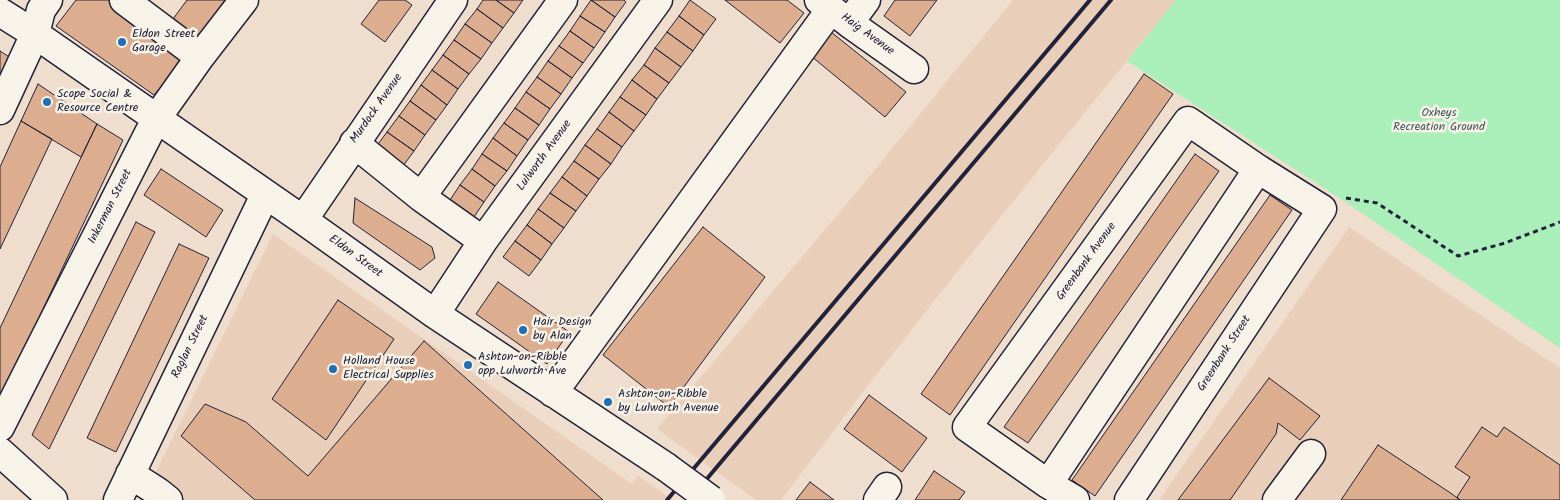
<!DOCTYPE html>
<html>
<head>
<meta charset="utf-8">
<style>
	body { margin:0 }
	canvas { display:block; background:#efdecd }
</style>
</head>
<body>
<canvas width="1560" height="500"></canvas>
<script>
const g = document.querySelector('canvas').getContext('2d');
g.lineJoin = 'round';
function fillPath(path, color) { g.fillStyle = color; g.fill(path, 'evenodd'); }
const poly = rows => new Path2D(rows.map(r => 'M' + r).join(''));
function stroke(path, color, width, dash) { g.strokeStyle = color; g.lineWidth = width; g.lineCap = dash ? 'butt' : 'round'; g.setLineDash(dash || []); g.stroke(path); }
function label(font, color, halo, rows, align = 'center') {
  g.font = font + ' Kalam,sans-serif'; g.lineWidth = 5; g.setLineDash([]); g.textBaseline = 'middle'; g.strokeStyle = halo; g.fillStyle = color; for (const [text, x, y, turn = 0] of rows) {
    g.save(); g.translate(x, y); g.rotate((+turn || 0) * Math.PI / 180); g.textAlign = isNaN(turn) ? turn : align; if (halo) g.strokeText(text, 0, 0); g.fillText(text, 0, 0); g.restore();
  }
}
const built = poly([
	[1013,0,1176,0,994,225,876,375,781,500,756,500,657,429,859,189],
	[1349,227,1560,368,1560,500,1159,500],
	[273,234,632,484,638,476,673,500,142,500]
]);
const green = poly([
	[1176,0,1560,0,1560,348,1338,197,1127,61]
]);
const building = poly([
	[76,0,110,0,186,58,154,95,56,26,76,0],
	[187,0,225,0,198,37,173,19,187,0],
	[379,0,405,0,412,5,385,42,361,24,379,0],
	[483,0,496,0,514,13,503,28,477,9,483,0],
	[496,0,523,0,514,13,496,0],
	[591,0,624,0,626,2,615,17,591,0],
	[591,0,615,17,605,32,580,16,591,0],
	[690,0,716,19,704,35,679,16,690,0],
	[725,0,787,0,804,13,780,43,725,0],
	[895,0,937,0,910,36,884,16,895,0],
	[477,9,503,28,492,43,465,24,477,9],
	[580,16,605,32,594,48,570,31,580,16],
	[679,16,704,35,693,51,667,32,679,16],
	[465,24,492,43,481,59,454,40,465,24],
	[570,31,594,48,583,63,559,46,570,31],
	[667,32,693,51,681,67,655,48,667,32],
	[831,32,906,92,885,117,811,56,831,32],
	[454,40,481,59,469,74,443,55,454,40],
	[559,46,583,63,572,78,548,61,559,46],
	[655,48,681,67,669,83,644,65,655,48],
	[0,51,17,62,0,89,0,51],
	[443,55,469,74,458,89,432,70,443,55],
	[548,61,572,78,561,94,537,77,548,61],
	[644,65,669,83,657,99,632,80,644,65],
	[432,70,458,89,447,105,421,85,432,70],
	[1144,74,1173,94,950,415,921,394,1144,74],
	[537,77,561,94,550,109,526,92,537,77],
	[632,80,657,99,646,115,620,97,632,80],
	[38,84,97,124,81,157,21,121,38,84],
	[421,85,447,105,436,120,410,101,421,85],
	[526,92,550,109,539,125,515,108,526,92],
	[620,97,646,115,634,131,609,112,620,97],
	[410,101,436,120,425,135,399,116,410,101],
	[515,108,539,125,528,140,504,123,515,108],
	[609,112,634,131,622,147,597,129,609,112],
	[399,116,425,135,414,151,387,132,399,116],
	[21,121,52,139,0,249,0,167,21,121],
	[504,123,528,140,517,156,493,138,504,123],
	[97,124,123,140,0,400,0,328,97,124],
	[597,129,622,147,611,164,585,145,597,129],
	[387,132,414,151,403,166,376,147,387,132],
	[493,138,517,156,507,171,482,154,493,138],
	[585,145,611,164,599,179,574,161,585,145],
	[482,154,507,171,495,186,472,169,482,154],
	[1195,154,1219,171,1028,443,1004,427,1195,154],
	[574,161,599,179,587,196,562,177,574,161],
	[161,169,223,210,206,237,144,195,161,169],
	[472,169,495,186,484,202,460,185,472,169],
	[562,177,587,196,576,211,550,193,562,177],
	[460,185,484,202,474,217,450,200,460,185],
	[550,193,576,211,564,228,538,209,550,193],
	[1270,195,1292,210,1095,496,1072,480,1270,195],
	[355,198,432,247,435,258,420,270,353,223,355,198],
	[538,209,564,228,552,244,527,225,538,209],
	[136,222,155,232,49,449,32,435,136,222],
	[527,225,552,244,541,260,515,241,527,225],
	[703,227,765,277,669,407,603,355,703,227],
	[515,241,541,260,529,276,503,257,515,241],
	[179,244,209,258,116,452,87,438,179,244],
	[498,282,569,332,547,364,476,314,498,282],
	[338,300,394,339,326,440,272,399,338,300],
	[424,341,603,500,255,500,181,436,205,404,246,422,308,476,424,341],
	[1269,378,1320,416,1300,440,1278,423,1276,434,1230,500,1178,500,1269,378],
	[869,395,927,438,902,472,844,429,869,395],
	[1482,427,1497,437,1504,427,1560,465,1560,500,1460,500,1457,497,1470,477,1455,467,1482,427],
	[1378,445,1452,494,1460,500,1341,500,1378,445],
	[934,471,965,492,959,500,915,500,934,471],
	[810,482,834,500,796,500,810,482]
]);
const path = poly([
	[1346,198,1377,203,1458,256,1505,243,1560,222]
]);
const minor = poly([
	[124,0,200,57],
	[819,0,849,23,914,69],
	[0,12,35,34,303,220,435,314,666,467],
	[849,23,866,0],
	[0,110,35,34,41,10,48,0],
	[354,143,421,197,483,241],
	[421,197,563,0],
	[303,220,453,0],
	[435,314,483,241,658,0],
	[553,393,831,9],
	[0,427,156,119,200,57,244,0],
	[0,452,53,500],
	[130,474,158,492,168,500],
	[1048,484,1258,169],
	[118,500,265,195],
	[878,500,887,487],
	[1075,500,1048,484,967,427,1188,121,1258,169,1322,209,1129,500],
	[1277,500,1311,454]
]);
const rail = poly([
	[667,500,1090,0],
	[689,500,1111,0]
]);
const minorBridge = poly([
	[666,467,711,500]
]);
const markers = [
	[122,42,5,"#1f6fb2"],
	[47,102,5,"#1f6fb2"],
	[523,330,5,"#1f6fb2"],
	[468,365,5,"#1f6fb2"],
	[333,369,5,"#1f6fb2"],
	[608,402,5,"#1f6fb2"]
];
const poiNames = [
	["Eldon Street",132,35],
	["Garage",132,49],
	["Scope Social &",57,95],
	["Resource Centre",57,109],
	["Hair Design",533,323],
	["by Alan",533,337],
	["Ashton-on-Ribble",478,358],
	["opp Lulworth Ave",478,372],
	["Holland House",343,362],
	["Electrical Supplies",343,376],
	["Ashton-on-Ribble",618,395],
	["by Lulworth Avenue",618,409]
];
const streetNames = [
	["Haig Avenue",867,35,36],
	["Murdock Avenue",377,109,-55],
	["Lulworth Avenue",545,156,-54],
	["Inkerman Street",111,207,-63],
	["Eldon Street",355,257,36],
	["Greenbank Avenue",1087,262,-54],
	["Raglan Street",191,347,-64],
	["Greenbank Street",1225,354,-57]
];
const parkNames = [
	["Oxheys",1439,114],
	["Recreation Ground",1439,128]
];
fillPath(built, '#e9cfba');
fillPath(green, '#aaefba');
fillPath(building, '#dcad8e');
stroke(building, '#22223b', 1);
stroke(minor, '#22223b', 31);
stroke(path, '#22223b', 3, [5, 4]);
stroke(minor, '#f7f3e8', 28);
stroke(rail, '#22223b', 4);
stroke(minorBridge, '#22223b', 31, []);
stroke(minorBridge, '#f7f3e8', 28);
for (const [x, y, r, color] of markers) { const dot = new Path2D(); dot.arc(x, y, r, 0, 2 * Math.PI); g.fillStyle = color; g.fill(dot); stroke(dot, '#f7f3e8', 2); }
label('12px', '#22223b', '#f7f3e8', poiNames, 'left');
label('12px', '#22223b', '#f7f3e8', streetNames);
label('12px', '#44555b', '#f7f3e8', parkNames);
</script>
</body>
</html>
